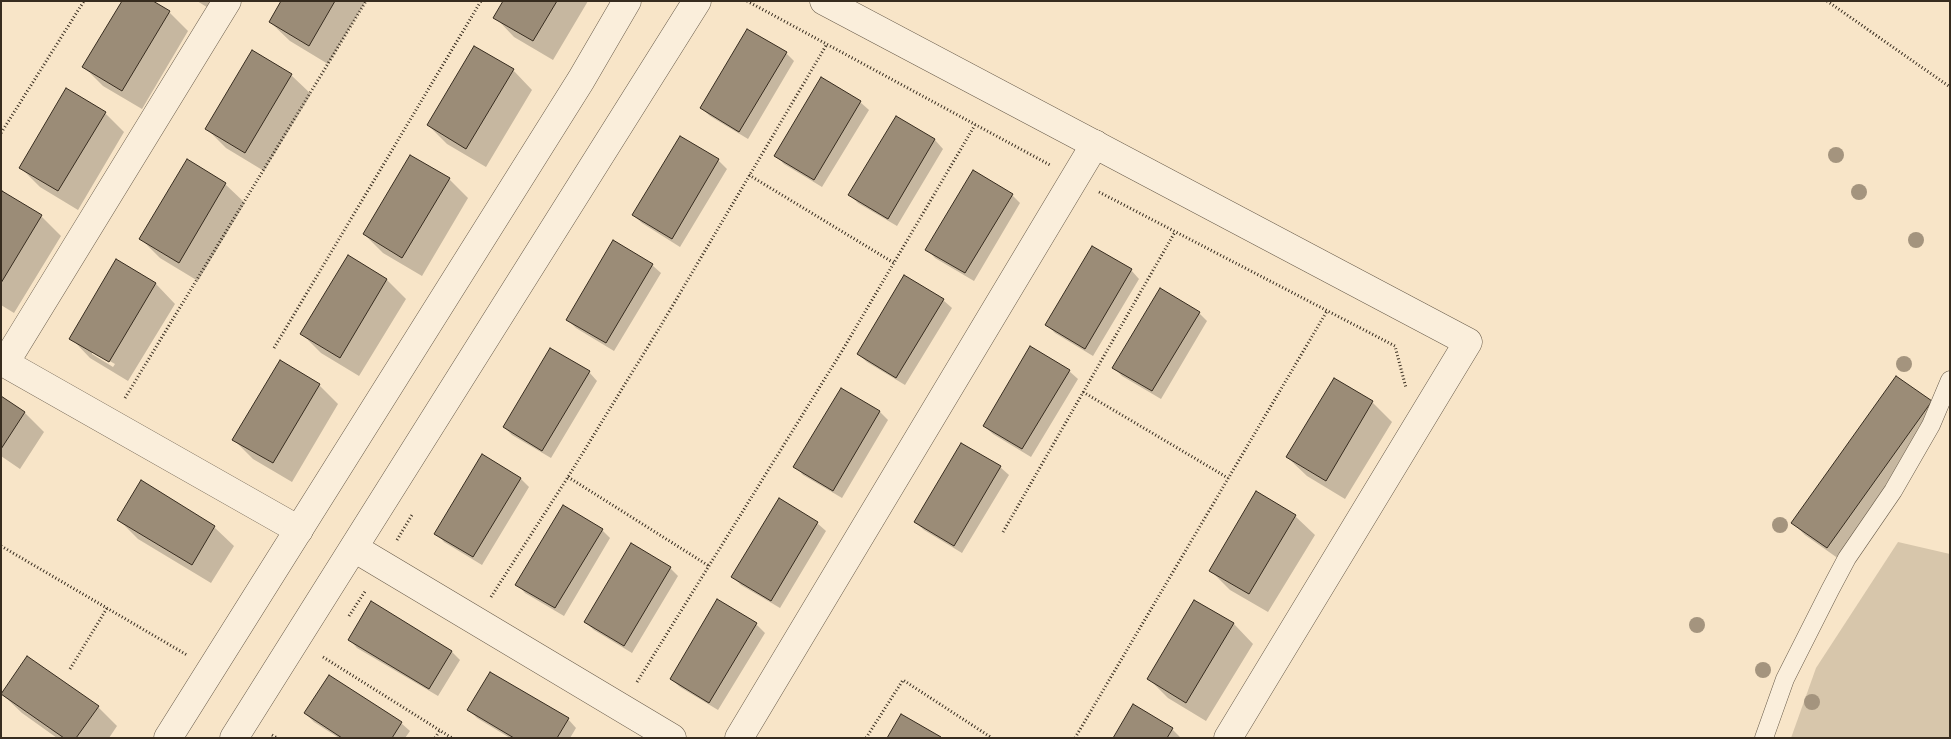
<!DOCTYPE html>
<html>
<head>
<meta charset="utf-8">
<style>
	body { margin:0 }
	#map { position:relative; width:1951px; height:739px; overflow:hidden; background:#f8e5c8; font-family:Vollkorn,serif }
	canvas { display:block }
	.frame { position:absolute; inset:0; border:2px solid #372c1f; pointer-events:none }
</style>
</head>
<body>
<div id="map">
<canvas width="1951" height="739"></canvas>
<div class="frame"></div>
</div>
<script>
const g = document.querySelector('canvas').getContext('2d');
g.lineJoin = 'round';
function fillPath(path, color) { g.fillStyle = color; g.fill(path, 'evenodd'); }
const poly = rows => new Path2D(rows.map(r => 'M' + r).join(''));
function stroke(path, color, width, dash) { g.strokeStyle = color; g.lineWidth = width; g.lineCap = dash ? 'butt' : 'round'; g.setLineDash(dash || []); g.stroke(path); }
const green = poly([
	[1898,542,1950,554,1950,738,1791,738,1816,668]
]);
const shadow = poly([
	[197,1,215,1,210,9],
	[283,1,366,1,328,64,290,41,270,22],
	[504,1,588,1,553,60,514,37,495,17],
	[169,12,188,31,142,109,103,86,84,67],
	[786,53,794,61,748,139,710,116,701,108],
	[513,70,532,90,486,167,447,144,428,125],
	[291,75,311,94,264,171,226,148,207,129],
	[860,102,869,110,822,187,784,164,776,156],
	[105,113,124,132,78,210,40,187,20,167],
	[896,117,935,140,943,149,897,226,858,203,850,195],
	[680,138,718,160,727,169,680,247,642,223,633,215],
	[187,161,225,184,245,203,198,281,160,258,141,239],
	[449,179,468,198,422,276,383,253,364,234],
	[3,193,41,216,61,236,14,313,1,305],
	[1012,195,1020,203,974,281,935,258,927,249],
	[348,257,387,280,406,299,359,376,321,353,302,334],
	[117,261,156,284,175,304,128,381,90,358,71,338],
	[92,351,115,364,113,367,92,354],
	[652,265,661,273,614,351,576,328,567,319],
	[1131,270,1139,279,1093,356,1055,333,1047,325],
	[943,300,952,308,905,385,867,362,858,354],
	[1199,313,1207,321,1161,399,1122,376,1114,368],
	[1069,371,1078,379,1031,457,993,434,984,426],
	[589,372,597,381,551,458,512,435,504,427],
	[1334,379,1372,402,1392,422,1345,499,1307,476,1287,457],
	[319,385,338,404,292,482,253,459,234,440],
	[841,389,880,412,888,420,842,498,803,475,795,466],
	[1,397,25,413,44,432,20,469,1,456],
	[1931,402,1943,414,1839,559,1805,535,1793,523],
	[482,456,521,479,529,487,482,565,444,542,436,533],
	[1000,467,1009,475,962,553,924,530,915,522],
	[1257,493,1295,516,1315,535,1268,612,1230,590,1211,571],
	[119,520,214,527,234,546,211,583,138,539],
	[817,523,826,531,780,608,741,585,733,577],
	[602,530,610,538,564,616,525,593,517,584],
	[670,568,678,576,632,653,594,630,585,622],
	[718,601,756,624,765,633,718,710,680,687,671,679],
	[1195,602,1234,624,1253,644,1206,721,1168,698,1149,679],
	[371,603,452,652,460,660,438,696,357,648,349,639],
	[2,694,98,707,117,726,109,738,57,738,22,713],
	[469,710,568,719,576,728,570,738,510,738,477,718],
	[305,713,401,723,410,731,405,738,339,738,314,722],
	[1172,729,1181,738,1114,738]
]);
const building = poly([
	[122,1,153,1,170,11,122,91,82,67,122,1],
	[281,1,335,1,309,46,269,22,281,1],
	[503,1,557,1,533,41,493,18,503,1],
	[747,29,787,52,739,132,700,108,747,29],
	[474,46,514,69,466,149,427,125,474,46],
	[252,50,292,74,245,153,205,129,252,50],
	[821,77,861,101,814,180,774,156,821,77],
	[66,88,106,112,58,191,19,168,66,88],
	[896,116,935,139,888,219,848,195,896,116],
	[680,136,719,159,672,239,632,215,680,136],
	[410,155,450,178,402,258,363,234,410,155],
	[187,159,226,183,179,263,139,239,187,159],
	[973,170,1013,194,965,273,925,250,973,170],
	[2,191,42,215,1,283,1,193,2,191],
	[613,240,653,264,606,343,566,320,613,240],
	[1092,246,1132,269,1085,349,1045,325,1092,246],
	[348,255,387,279,340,358,300,334,348,255],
	[116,259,156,283,109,362,69,339,116,259],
	[904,275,944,299,896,378,857,354,904,275],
	[1160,288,1200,312,1152,391,1112,368,1160,288],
	[1030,346,1070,370,1022,449,983,426,1030,346],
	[550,348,590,371,542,451,503,427,550,348],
	[280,360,320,384,273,463,232,440,280,360],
	[1896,376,1932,401,1827,548,1791,523,1896,376],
	[1334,378,1373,401,1326,481,1286,457,1334,378],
	[841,388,880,411,833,491,793,467,841,388],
	[1,396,25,412,1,449,1,396],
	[961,443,1001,466,954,546,914,522,961,443],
	[482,454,521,478,473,557,434,534,482,454],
	[141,480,215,526,192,565,117,520,141,480],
	[1256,491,1296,515,1249,594,1209,571,1256,491],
	[779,498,818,522,771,601,731,577,779,498],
	[563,505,603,529,555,608,515,585,563,505],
	[631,543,671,567,624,646,584,622,631,543],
	[717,599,757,623,709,703,670,679,717,599],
	[1194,600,1234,623,1186,703,1147,679,1194,600],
	[371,601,452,651,429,689,348,640,371,601],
	[27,656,99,706,76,738,64,738,1,694,27,656],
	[490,672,569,718,557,738,514,738,467,710,490,672],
	[329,675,402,722,392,738,342,738,304,713,329,675],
	[1133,704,1173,728,1167,738,1113,738,1133,704],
	[901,714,941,737,940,738,887,738,901,714]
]);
const path = poly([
	[747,1,1050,165],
	[1827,1,1950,87],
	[1,133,84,1],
	[749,175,894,263],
	[1099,192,1395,346,1406,388],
	[274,348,481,1],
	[1083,392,1228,478],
	[125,398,366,1],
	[568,477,709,566],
	[1003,532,1175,232],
	[397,540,412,515],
	[1,546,187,655],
	[491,597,568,477,660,327,827,44],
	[349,616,366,590],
	[323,657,452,738],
	[70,669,107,608],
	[637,682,842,351,975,125],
	[272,735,277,738],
	[435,738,440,730],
	[866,738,903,680,992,738],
	[1075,738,1327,311]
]);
const service = poly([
	[1764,738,1785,679,1830,590,1847,558,1893,491,1931,425,1950,380]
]);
const minor = poly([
	[1,361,299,530],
	[5,363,227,1],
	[354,548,672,738],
	[739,738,1095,144]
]);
const tertiary = poly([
	[824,1,1468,342,1228,738],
	[168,738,581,80,627,1],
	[234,738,697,1]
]);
const trees = [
	[1836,155],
	[1859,192],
	[1916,240],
	[1904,364],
	[1780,525],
	[1697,625],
	[1763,670],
	[1812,702]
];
fillPath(green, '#d7c6ab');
fillPath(shadow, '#0003');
fillPath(building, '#9b8c77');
stroke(building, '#372c1f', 1);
stroke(service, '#675a49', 19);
stroke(minor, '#675a49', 29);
stroke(tertiary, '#675a49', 29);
stroke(path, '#372c1f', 3, [1, 2.5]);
stroke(service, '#faeedb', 18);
stroke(minor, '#faeedb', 28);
stroke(tertiary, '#faeedb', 28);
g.fillStyle = '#a4947e';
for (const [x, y] of trees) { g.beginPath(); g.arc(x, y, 8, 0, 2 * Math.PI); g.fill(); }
</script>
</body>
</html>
